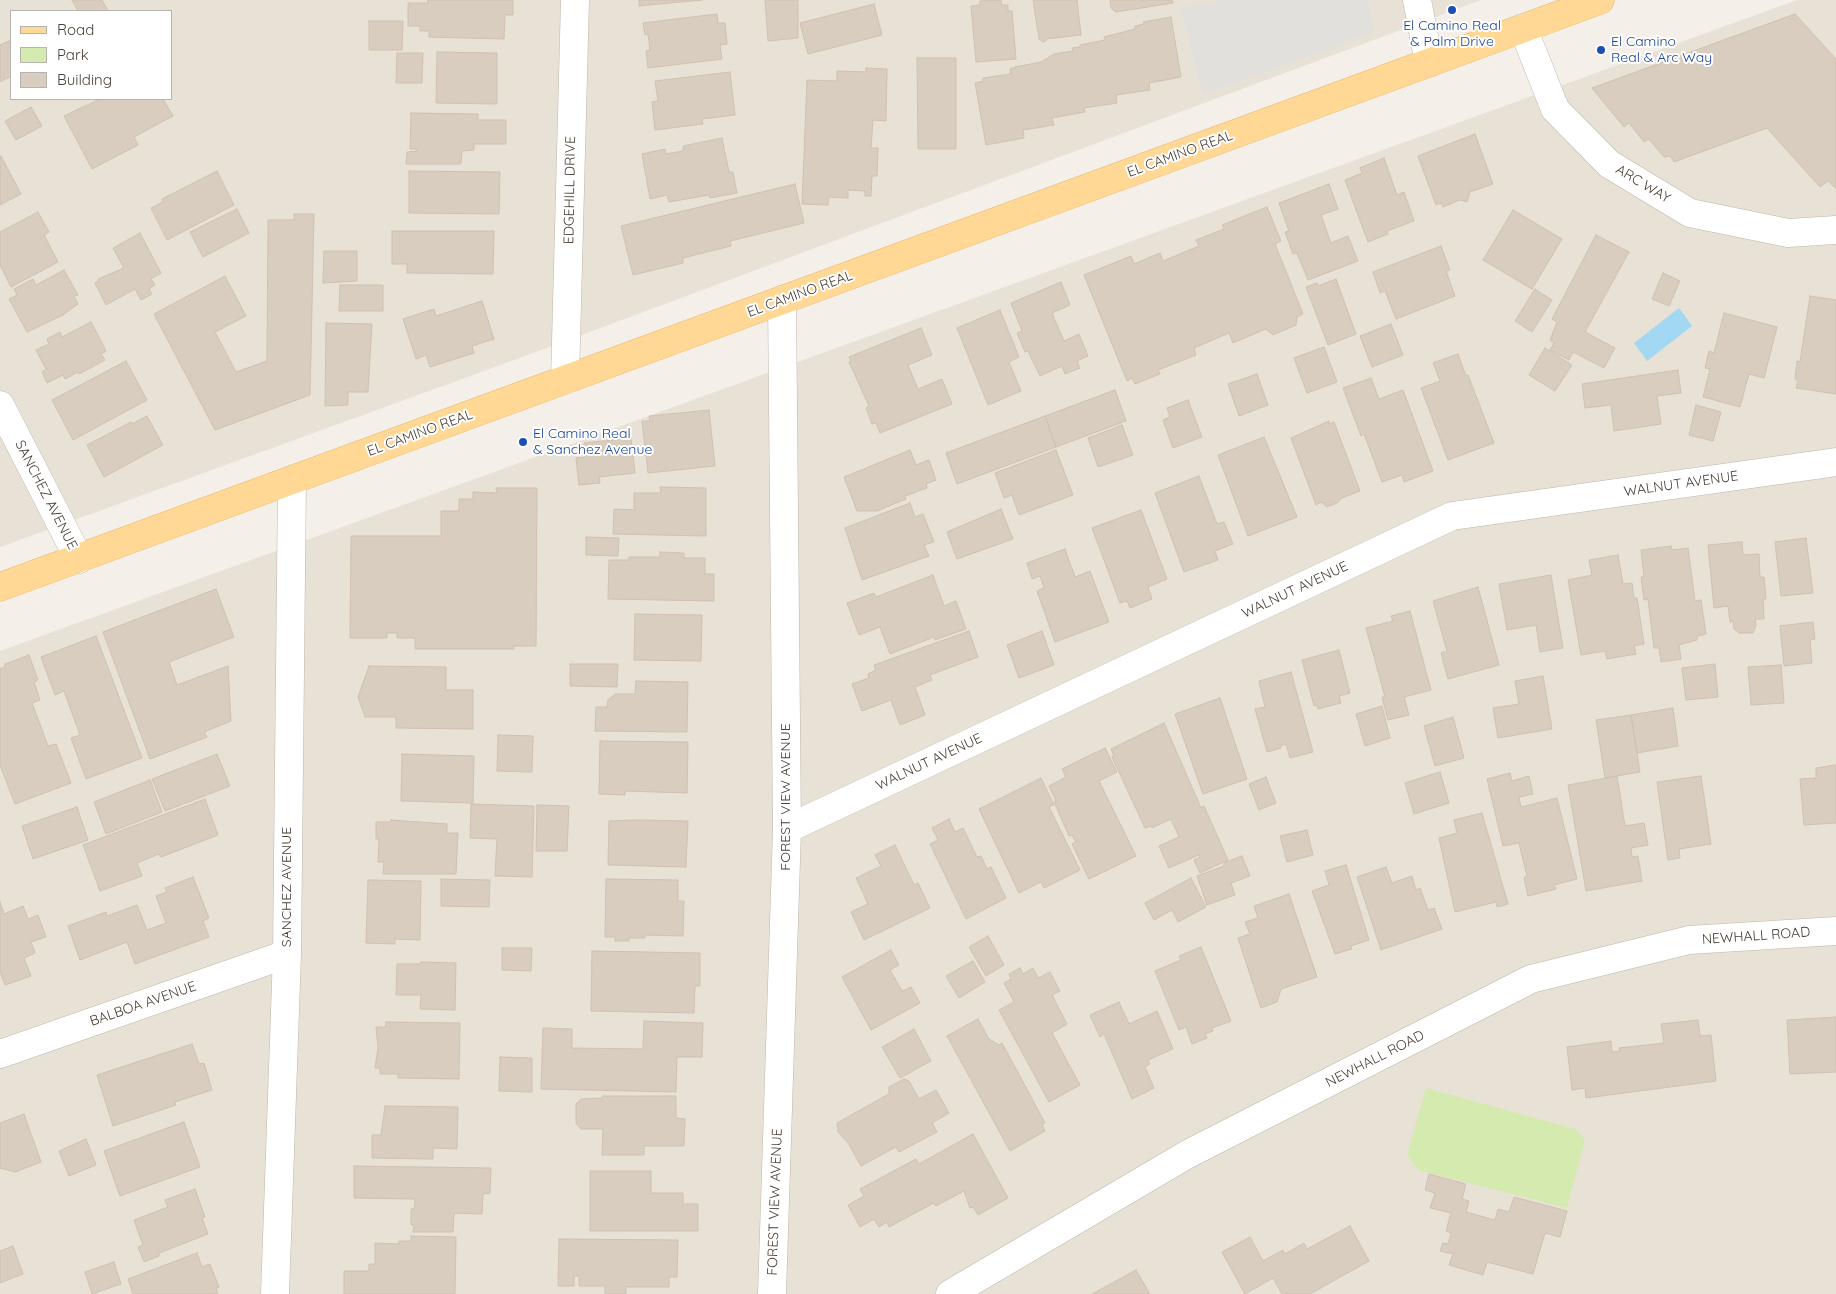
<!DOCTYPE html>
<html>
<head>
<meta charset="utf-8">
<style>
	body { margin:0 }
	#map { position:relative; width:1836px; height:1294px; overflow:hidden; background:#f4efe8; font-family:Quicksand,sans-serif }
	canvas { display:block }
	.legend { position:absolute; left:10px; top:10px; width:162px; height:90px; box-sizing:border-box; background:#fff; border:1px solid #b6b2af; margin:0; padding:6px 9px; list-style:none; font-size:15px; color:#483f36 }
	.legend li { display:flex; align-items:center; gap:10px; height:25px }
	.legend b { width:25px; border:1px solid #b6b2af }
</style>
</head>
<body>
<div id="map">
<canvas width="1836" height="1294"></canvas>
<ul class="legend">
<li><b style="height:6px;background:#ffd896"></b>Road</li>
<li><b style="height:14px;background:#d4eaaf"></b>Park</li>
<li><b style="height:14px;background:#d9cdc0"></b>Building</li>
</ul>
</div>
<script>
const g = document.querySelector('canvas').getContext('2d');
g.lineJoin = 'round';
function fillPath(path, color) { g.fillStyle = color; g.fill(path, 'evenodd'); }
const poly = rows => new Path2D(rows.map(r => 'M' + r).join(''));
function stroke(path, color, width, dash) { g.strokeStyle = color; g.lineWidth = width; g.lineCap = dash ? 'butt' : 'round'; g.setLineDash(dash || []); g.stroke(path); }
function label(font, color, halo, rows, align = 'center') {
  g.font = font + ' Quicksand,sans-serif'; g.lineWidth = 4; g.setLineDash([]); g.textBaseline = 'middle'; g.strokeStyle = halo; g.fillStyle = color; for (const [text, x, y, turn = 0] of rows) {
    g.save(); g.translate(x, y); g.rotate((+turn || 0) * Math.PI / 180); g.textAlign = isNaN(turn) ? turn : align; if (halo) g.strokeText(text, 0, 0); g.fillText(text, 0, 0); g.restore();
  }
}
const residential = poly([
	[0,0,1481,0,517,359,0,547],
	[11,11,171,11,171,99,11,99],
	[1797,0,1836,0,1836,1294,0,1294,0,651]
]);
const green = poly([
	[1426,1088,1575,1129,1585,1140,1567,1208,1418,1170,1407,1155]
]);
const parking = poly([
	[1222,0,1368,0,1374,32,1203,95,1180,7,1211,5]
]);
const water = poly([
	[1679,308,1692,326,1647,361,1634,343]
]);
const building = poly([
	[72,0,102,0,108,11,78,11,72,0],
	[428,0,513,0,513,15,505,15,504,39,429,37,429,31,420,31,420,26,408,26,408,3,428,3,428,0],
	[639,0,702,0,639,6,639,0],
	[765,0,798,0,798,38,768,41,765,0],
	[1001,0,1002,5,1008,5,1008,11,1012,11,1016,59,976,62,971,6,980,5,980,1,1001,0],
	[1033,0,1077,0,1081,35,1046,39,1046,41,1043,42,1039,39,1033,0],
	[1110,0,1172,0,1173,3,1116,12,1111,8,1110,0],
	[874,4,882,35,808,54,800,23,874,4],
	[717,14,718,23,725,23,727,44,720,45,722,59,648,68,646,51,650,50,648,34,645,35,643,23,717,14],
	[1795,14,1836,59,1836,189,1828,181,1820,187,1767,128,1674,162,1670,156,1664,157,1649,139,1644,142,1629,123,1624,127,1592,88,1795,14],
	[1171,17,1181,77,1149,83,1150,90,1116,95,1117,103,1084,108,1085,112,1052,118,1054,125,1023,130,1024,138,986,145,975,83,983,81,983,78,1011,74,1010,69,1015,67,1041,62,1054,54,1073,51,1072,48,1080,47,1080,45,1105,40,1104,37,1135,29,1135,26,1144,24,1143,22,1171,17],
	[369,21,403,21,402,50,369,50,369,21],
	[9,41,11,45,11,76,0,82,0,45,9,41],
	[437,52,497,53,497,104,436,103,437,52],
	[397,53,423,53,422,83,396,83,397,53],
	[917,58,956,58,956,149,918,149,917,58],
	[866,68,887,69,886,121,873,120,871,148,878,148,877,176,872,176,871,196,865,196,865,191,848,190,848,198,829,197,828,205,802,204,807,80,837,81,837,71,866,72,866,68],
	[730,72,735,115,702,119,703,124,655,130,652,102,658,101,655,81,730,72],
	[100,99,163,99,173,116,134,137,138,145,92,169,64,116,100,99],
	[31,107,42,126,16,140,5,121,31,107],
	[411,113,478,114,478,120,506,120,506,144,474,144,474,150,462,151,461,164,406,164,407,152,417,151,416,149,410,149,411,113],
	[1475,134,1493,184,1470,192,1467,202,1460,200,1443,207,1441,203,1436,205,1418,156,1475,134],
	[722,138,729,172,733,172,737,193,710,198,709,195,669,202,667,195,650,199,642,154,665,149,666,154,683,151,683,146,722,138],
	[1,156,21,194,0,205,0,157,1,156],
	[1384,158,1397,195,1404,192,1414,221,1387,231,1388,234,1368,242,1345,180,1362,173,1360,168,1384,158],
	[217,171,234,205,167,240,151,208,163,202,162,199,217,171],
	[409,171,500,172,499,214,409,213,409,171],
	[795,184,804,223,730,241,731,246,683,258,683,263,633,275,621,226,795,184],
	[1329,184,1338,209,1321,215,1331,243,1348,236,1358,261,1308,280,1297,253,1293,254,1285,232,1289,231,1279,203,1329,184],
	[1267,207,1281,241,1275,244,1303,314,1297,317,1296,325,1273,335,1266,329,1233,343,1229,333,1194,348,1196,355,1158,370,1160,374,1135,384,1132,378,1127,381,1084,275,1131,256,1134,264,1160,253,1163,261,1199,246,1196,240,1224,229,1222,225,1267,207],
	[237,209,249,233,203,257,190,232,237,209],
	[1513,210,1562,239,1532,289,1483,260,1513,210],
	[38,212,49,232,44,235,58,262,11,287,0,265,0,232,38,212],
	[294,214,314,214,310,395,215,430,154,314,225,276,246,316,215,332,236,372,267,361,268,220,294,220,294,214],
	[392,231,494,231,493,274,407,273,407,264,392,264,392,231],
	[140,233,161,273,151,279,155,285,149,289,152,294,141,300,135,289,106,305,95,283,99,281,98,279,124,268,113,248,140,233],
	[1596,235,1629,252,1585,332,1615,348,1604,368,1573,352,1569,360,1550,350,1554,343,1550,340,1557,322,1552,319,1596,235],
	[1441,246,1450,270,1446,271,1455,296,1396,319,1385,291,1380,293,1373,272,1441,246],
	[324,251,357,251,357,281,323,283,324,251],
	[64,270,78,295,74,296,78,304,63,315,27,332,9,299,17,295,14,289,33,279,36,285,64,270],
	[1663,273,1680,281,1669,306,1652,299,1663,273],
	[1336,279,1356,334,1328,345,1306,287,1317,283,1318,286,1336,279],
	[1061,282,1070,305,1052,313,1064,341,1079,334,1088,356,1077,361,1080,368,1065,374,1062,366,1040,376,1028,351,1025,352,1017,333,1022,331,1011,303,1061,282],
	[340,285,383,285,383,311,339,311,340,285],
	[1535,289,1552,300,1532,332,1515,321,1535,289],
	[1810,296,1836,300,1836,394,1796,388,1798,380,1795,379,1797,361,1800,362,1810,296],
	[482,301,494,339,472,346,474,353,430,367,426,355,416,359,403,319,434,309,436,316,482,301],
	[1000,310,1019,357,1009,362,1021,391,988,405,957,328,1000,310],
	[1724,313,1777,327,1764,378,1749,374,1740,407,1703,397,1710,369,1705,368,1709,351,1714,353,1724,313],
	[91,322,106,351,101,354,105,360,79,374,78,372,65,379,63,375,47,383,42,372,46,369,36,350,49,344,47,339,60,332,62,337,91,322],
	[326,323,372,324,368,392,348,392,348,405,325,406,326,323],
	[1391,324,1403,355,1372,367,1360,336,1391,324],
	[921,328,932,355,908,365,918,389,942,379,952,404,880,433,876,423,872,424,866,408,869,406,849,362,851,361,849,357,921,328],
	[1324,347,1337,382,1307,393,1294,358,1324,347],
	[1545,348,1572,365,1555,391,1529,375,1545,348],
	[1458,354,1466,376,1468,375,1494,443,1448,460,1421,388,1440,381,1433,363,1458,354],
	[126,361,147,400,73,440,52,400,126,361],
	[1678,370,1681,393,1657,396,1661,424,1614,431,1611,405,1585,408,1582,384,1678,370],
	[1257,374,1268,405,1239,416,1228,384,1257,374],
	[1371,378,1379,399,1403,390,1433,471,1404,482,1402,475,1382,482,1364,434,1361,436,1343,388,1371,378],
	[1115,390,1126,421,1056,447,1045,416,1115,390],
	[1188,400,1202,437,1173,448,1163,420,1170,417,1167,408,1188,400],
	[1696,405,1721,412,1713,441,1689,435,1696,405],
	[709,410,715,466,648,473,642,421,650,421,649,416,709,410],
	[147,416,163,445,104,477,87,445,131,422,132,424,147,416],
	[1045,416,1056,447,957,484,946,453,1045,416],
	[1329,421,1329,424,1334,422,1360,491,1342,498,1337,503,1327,507,1321,502,1316,505,1291,438,1329,421],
	[1122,425,1133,455,1098,467,1088,438,1122,425],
	[1264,437,1297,517,1248,536,1218,455,1264,437],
	[631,438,635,473,599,477,600,483,579,485,576,458,586,457,584,443,631,438],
	[910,450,916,465,929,460,936,480,926,484,927,488,905,496,906,499,877,511,857,511,844,477,910,450],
	[1056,450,1073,495,1019,515,1012,495,1004,498,995,473,1056,450],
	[1199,476,1217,524,1224,522,1233,544,1215,551,1218,560,1184,572,1155,493,1199,476],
	[660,487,706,488,706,536,613,534,614,509,634,510,634,493,661,493,660,487],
	[496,488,537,488,536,646,514,646,514,649,415,649,415,638,397,638,397,633,387,633,387,638,350,638,351,536,441,536,441,511,459,511,459,499,473,499,473,492,497,493,496,488],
	[910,503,915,517,923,514,934,542,924,545,929,556,862,580,845,528,910,503],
	[1001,509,1013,539,957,559,947,532,1001,509],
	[1141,510,1167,579,1148,587,1152,599,1130,608,1127,601,1120,603,1092,528,1141,510],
	[586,537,619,538,618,556,586,555,586,537],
	[1806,538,1813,593,1781,596,1775,542,1806,538],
	[1742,542,1743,555,1759,554,1760,577,1764,577,1766,599,1763,599,1764,619,1755,619,1756,625,1753,633,1739,633,1734,629,1733,621,1730,622,1728,606,1714,608,1708,545,1742,542],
	[1671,546,1672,550,1688,548,1695,601,1701,600,1706,634,1697,636,1697,640,1679,645,1681,659,1661,662,1659,648,1654,648,1648,599,1644,600,1641,577,1644,577,1641,550,1671,546],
	[1065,549,1075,577,1090,571,1109,622,1055,642,1037,591,1044,588,1040,576,1032,579,1027,563,1065,549],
	[660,552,684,553,684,558,705,558,705,574,714,574,714,601,608,599,609,560,629,560,629,557,660,557,660,552],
	[1618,555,1623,584,1632,583,1634,598,1637,598,1644,644,1634,646,1636,654,1607,659,1605,651,1581,655,1568,580,1592,575,1589,560,1618,555],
	[933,575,944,606,956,601,966,629,935,640,934,637,890,654,880,627,859,635,847,603,874,593,876,597,933,575],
	[1551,575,1563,648,1540,652,1536,625,1507,630,1499,584,1551,575],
	[1478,587,1499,665,1448,679,1441,653,1447,651,1433,601,1478,587],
	[216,589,234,637,169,662,177,685,228,666,231,721,204,732,207,737,150,759,103,632,216,589],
	[1410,611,1431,690,1404,697,1409,715,1388,720,1382,697,1385,697,1366,628,1393,621,1391,616,1410,611],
	[635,614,702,615,701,661,634,660,635,614],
	[1813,622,1815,639,1810,640,1812,663,1784,666,1780,626,1813,622],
	[969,631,978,657,930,675,932,680,915,687,925,715,900,725,891,700,862,711,852,684,869,678,868,674,876,670,874,665,969,631],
	[1042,631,1054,665,1019,678,1007,645,1042,631],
	[96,636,142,758,86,779,71,738,80,735,64,691,55,695,41,657,96,636],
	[1339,650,1350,693,1339,696,1341,703,1318,709,1317,705,1314,706,1302,660,1339,650],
	[29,655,38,680,34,682,40,700,32,703,48,746,56,744,71,783,15,804,0,765,0,669,5,667,5,664,29,655],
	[570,664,618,664,617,687,570,686,570,664],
	[1715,664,1718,697,1686,700,1682,668,1715,664],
	[1781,665,1784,703,1751,705,1748,667,1781,665],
	[369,666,446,667,446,690,473,690,473,729,396,728,396,717,365,717,358,697,369,666],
	[1291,672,1313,752,1290,758,1286,744,1280,746,1281,748,1267,752,1255,709,1265,707,1259,681,1291,672],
	[1543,676,1552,729,1498,738,1493,708,1519,704,1515,681,1543,676],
	[636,681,688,682,687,732,595,731,596,707,607,707,608,700,615,694,635,694,636,681],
	[1220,698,1247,779,1203,794,1175,714,1220,698],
	[1382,706,1390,738,1365,746,1356,714,1382,706],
	[1673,708,1678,746,1637,753,1631,715,1673,708],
	[1631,715,1640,772,1605,778,1596,720,1631,715],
	[1453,717,1464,758,1435,766,1424,726,1453,717],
	[1164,723,1201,808,1204,806,1228,860,1200,873,1194,860,1200,857,1199,855,1169,868,1159,846,1179,837,1171,819,1152,828,1151,826,1145,828,1112,757,1114,756,1111,749,1164,723],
	[498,735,533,736,532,772,497,771,498,735],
	[600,741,688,742,687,793,625,791,625,795,599,794,600,741],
	[1105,748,1117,772,1099,781,1136,856,1089,879,1072,844,1076,842,1072,835,1069,836,1054,802,1056,801,1049,786,1066,777,1062,769,1105,748],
	[217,754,230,786,165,811,152,779,217,754],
	[402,754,474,756,473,803,401,801,402,754],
	[1835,765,1836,765,1836,823,1804,825,1800,779,1816,778,1816,768,1835,765],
	[1440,772,1449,803,1414,814,1405,783,1440,772],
	[1510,773,1512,781,1529,776,1533,794,1519,797,1521,807,1557,798,1577,879,1554,885,1556,889,1528,896,1524,878,1527,876,1519,843,1503,846,1487,779,1510,773],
	[1617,776,1625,826,1644,823,1648,845,1631,848,1632,857,1638,856,1642,881,1586,891,1568,785,1617,776],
	[1701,776,1711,844,1679,849,1680,858,1668,860,1657,782,1701,776],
	[1266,777,1276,803,1259,810,1249,784,1266,777],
	[1041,778,1054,805,1049,807,1080,870,1044,888,1041,882,1019,893,979,809,1041,778],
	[150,780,162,812,106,834,94,802,150,780],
	[205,799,218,835,161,857,159,854,137,863,142,876,100,891,83,845,205,799],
	[471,804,534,806,532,877,495,876,497,839,470,838,471,804],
	[537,805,569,806,567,851,536,851,537,805],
	[77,807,88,840,33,859,22,826,77,807],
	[1482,813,1508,904,1497,907,1496,902,1455,912,1439,838,1457,833,1454,820,1482,813],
	[949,819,955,832,963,828,977,857,981,856,987,869,991,867,1006,898,966,919,930,844,938,840,932,828,949,819],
	[391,820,447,824,447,833,458,833,456,874,383,874,384,862,378,862,379,839,376,839,376,822,390,822,391,820],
	[636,820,688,821,686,867,608,865,609,821,636,820],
	[1307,830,1313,855,1287,862,1280,836,1307,830],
	[895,845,914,885,918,883,930,908,864,940,851,912,868,904,856,878,881,866,875,855,895,845],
	[1242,856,1250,876,1231,883,1235,895,1207,905,1197,876,1224,866,1224,863,1242,856],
	[1346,865,1369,940,1351,946,1352,949,1335,954,1312,891,1329,885,1325,871,1346,865],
	[1386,867,1392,883,1412,876,1416,890,1420,888,1428,910,1434,908,1442,929,1381,950,1357,877,1386,867],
	[193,877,209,918,203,921,209,937,135,964,127,942,80,960,68,926,106,912,107,916,137,905,147,930,166,923,156,896,167,892,165,888,193,877],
	[1191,878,1206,907,1178,922,1172,910,1154,920,1145,903,1191,878],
	[441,879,490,880,489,907,441,906,441,879],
	[606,879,678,880,678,901,684,901,683,936,645,935,645,938,629,938,629,941,615,941,615,937,605,937,606,879],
	[368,880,421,881,420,940,395,939,395,944,366,943,368,880],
	[1289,894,1317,977,1281,989,1277,1002,1261,1008,1238,938,1250,934,1245,922,1258,918,1254,906,1289,894],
	[0,902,4,914,23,906,28,919,38,915,46,937,31,942,35,953,24,958,31,976,5,985,0,972,0,902],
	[988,936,1004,965,986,976,969,947,988,936],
	[1201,947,1231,1021,1212,1028,1213,1031,1205,1034,1207,1038,1192,1044,1186,1027,1179,1030,1155,971,1181,960,1179,956,1201,947],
	[502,948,532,948,531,971,502,970,502,948],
	[891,950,899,965,890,970,902,991,911,987,920,1003,871,1030,842,977,891,950],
	[592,951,700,953,700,986,695,986,694,1013,591,1011,592,951],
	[973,961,985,982,959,998,946,976,973,961],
	[421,962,456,963,455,1010,420,1009,421,995,396,995,397,964,421,964,421,962],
	[1020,968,1023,974,1033,968,1038,978,1050,972,1060,991,1052,995,1067,1024,1052,1033,1080,1085,1049,1102,999,1010,1014,1002,1004,983,1011,979,1009,974,1020,968],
	[1119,1002,1129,1024,1157,1011,1173,1049,1148,1060,1150,1064,1145,1067,1154,1088,1132,1099,1104,1034,1100,1037,1090,1015,1119,1002],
	[1836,1017,1836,1072,1790,1074,1787,1020,1836,1017],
	[978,1019,989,1039,999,1045,1002,1043,1045,1123,1042,1125,1045,1131,1010,1151,947,1036,978,1019],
	[1698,1020,1700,1036,1711,1035,1716,1081,1586,1098,1585,1088,1572,1090,1567,1047,1611,1041,1612,1052,1620,1051,1619,1048,1664,1043,1661,1024,1698,1020],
	[644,1021,703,1023,702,1057,677,1057,676,1092,541,1089,543,1028,572,1029,572,1048,643,1049,644,1021],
	[386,1022,460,1023,459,1079,398,1078,398,1074,380,1074,380,1068,375,1068,378,1048,376,1027,386,1027,386,1022],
	[914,1029,931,1061,900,1078,882,1047,914,1029],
	[192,1044,199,1064,204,1063,212,1090,175,1102,176,1105,113,1126,97,1075,192,1044],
	[500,1057,532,1058,532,1092,499,1091,500,1057],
	[904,1079,909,1081,919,1099,936,1090,949,1113,932,1123,937,1132,899,1152,896,1147,861,1166,848,1143,838,1132,837,1123,889,1094,889,1087,904,1079],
	[603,1096,676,1096,676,1118,685,1119,684,1146,644,1146,644,1155,602,1155,603,1129,581,1129,576,1123,576,1104,581,1099,602,1098,603,1096],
	[385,1106,458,1107,457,1149,433,1148,433,1159,372,1158,372,1135,381,1135,385,1106],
	[24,1114,41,1162,15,1172,0,1168,0,1123,24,1114],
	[184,1122,200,1167,120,1196,104,1151,184,1122],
	[973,1134,1008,1198,978,1215,973,1207,970,1208,964,1191,936,1206,934,1203,889,1227,887,1222,879,1227,874,1219,860,1227,848,1205,864,1196,860,1189,916,1159,919,1164,973,1134],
	[86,1139,96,1165,69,1176,59,1151,86,1139],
	[354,1166,491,1168,490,1193,483,1194,482,1214,454,1213,453,1232,413,1232,414,1225,411,1225,411,1209,414,1209,415,1199,354,1198,354,1166],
	[590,1171,651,1171,651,1193,683,1193,683,1204,698,1204,698,1231,590,1231,590,1171],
	[1429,1174,1466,1184,1462,1199,1469,1201,1466,1212,1495,1220,1498,1209,1509,1212,1514,1197,1567,1211,1560,1237,1545,1233,1533,1274,1487,1262,1483,1275,1449,1265,1453,1254,1440,1251,1443,1243,1448,1244,1451,1233,1446,1231,1451,1213,1430,1208,1435,1193,1425,1190,1429,1174],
	[195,1189,205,1217,202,1218,208,1234,159,1253,159,1256,144,1262,138,1247,143,1245,134,1220,168,1207,165,1200,195,1189],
	[1350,1226,1369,1261,1310,1294,1282,1294,1273,1278,1245,1294,1222,1252,1250,1237,1263,1261,1283,1250,1285,1254,1304,1243,1307,1249,1350,1226],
	[411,1236,456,1237,455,1294,344,1294,344,1271,369,1271,369,1264,375,1264,375,1243,399,1244,399,1241,411,1241,411,1236],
	[559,1239,678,1240,677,1277,669,1277,669,1287,626,1287,626,1294,605,1294,605,1286,579,1286,579,1276,574,1276,574,1286,558,1286,559,1239],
	[13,1246,23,1274,0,1283,0,1251,13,1246],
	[197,1253,202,1267,210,1264,219,1287,216,1288,218,1294,133,1294,128,1279,197,1253],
	[114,1262,121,1284,92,1294,85,1272,114,1262],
	[1136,1270,1150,1294,1092,1294,1136,1270]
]);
const minor = poly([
	[1417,0,1429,63],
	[1523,28,1555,109,1609,164,1690,213,1788,233,1836,230],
	[565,380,575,0],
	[0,405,79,559],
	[787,829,1452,516,1836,462],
	[0,1054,287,954],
	[275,1294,287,954,292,480],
	[772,1294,787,829,782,300],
	[950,1294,1188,1154,1531,979,1689,940,1836,931]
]);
const major = poly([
	[0,587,1600,0]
]);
const markers = [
	[1452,10,5,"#1a4fb4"],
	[1601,50,5,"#1a4fb4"],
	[523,442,5,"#1a4fb4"]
];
const transitNames = [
	["El Camino Real",1452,26,"center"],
	["& Palm Drive",1452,42,"center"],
	["El Camino",1611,42],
	["Real & Arc Way",1611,58],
	["El Camino Real",533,434],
	["& Sanchez Avenue",533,450]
];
const streetNames = [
	["EL CAMINO REAL",1180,154,-20],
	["ARC WAY",1643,184,31],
	["EDGEHILL DRIVE",570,190,-89],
	["EL CAMINO REAL",800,294,-20],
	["EL CAMINO REAL",420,433,-20],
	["WALNUT AVENUE",1681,484,-8],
	["SANCHEZ AVENUE",46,495,63],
	["WALNUT AVENUE",1295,590,-25],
	["WALNUT AVENUE",929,762,-25],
	["FOREST VIEW AVENUE",786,797,-90],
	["SANCHEZ AVENUE",287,887,-90],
	["NEWHALL ROAD",1756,936,-4],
	["BALBOA AVENUE",143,1004,-19],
	["NEWHALL ROAD",1375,1059,-27],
	["FOREST VIEW AVENUE",775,1202,-88]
];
fillPath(residential, '#e8e1d6');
fillPath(green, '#d4eaaf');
fillPath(parking, '#e2e0dd');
fillPath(water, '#a3d8f2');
fillPath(building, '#d9cdc0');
stroke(building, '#d1c1b0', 1);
stroke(minor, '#c0b6aa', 29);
stroke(major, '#e7b563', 29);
stroke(minor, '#fff', 28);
stroke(major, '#ffd896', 28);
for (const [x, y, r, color] of markers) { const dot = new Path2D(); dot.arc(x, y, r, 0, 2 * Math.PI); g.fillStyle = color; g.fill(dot); stroke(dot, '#fff', 2); }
label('14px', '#164399', '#fff', transitNames, 'left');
label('14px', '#483f36', '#fff', streetNames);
</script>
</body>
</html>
